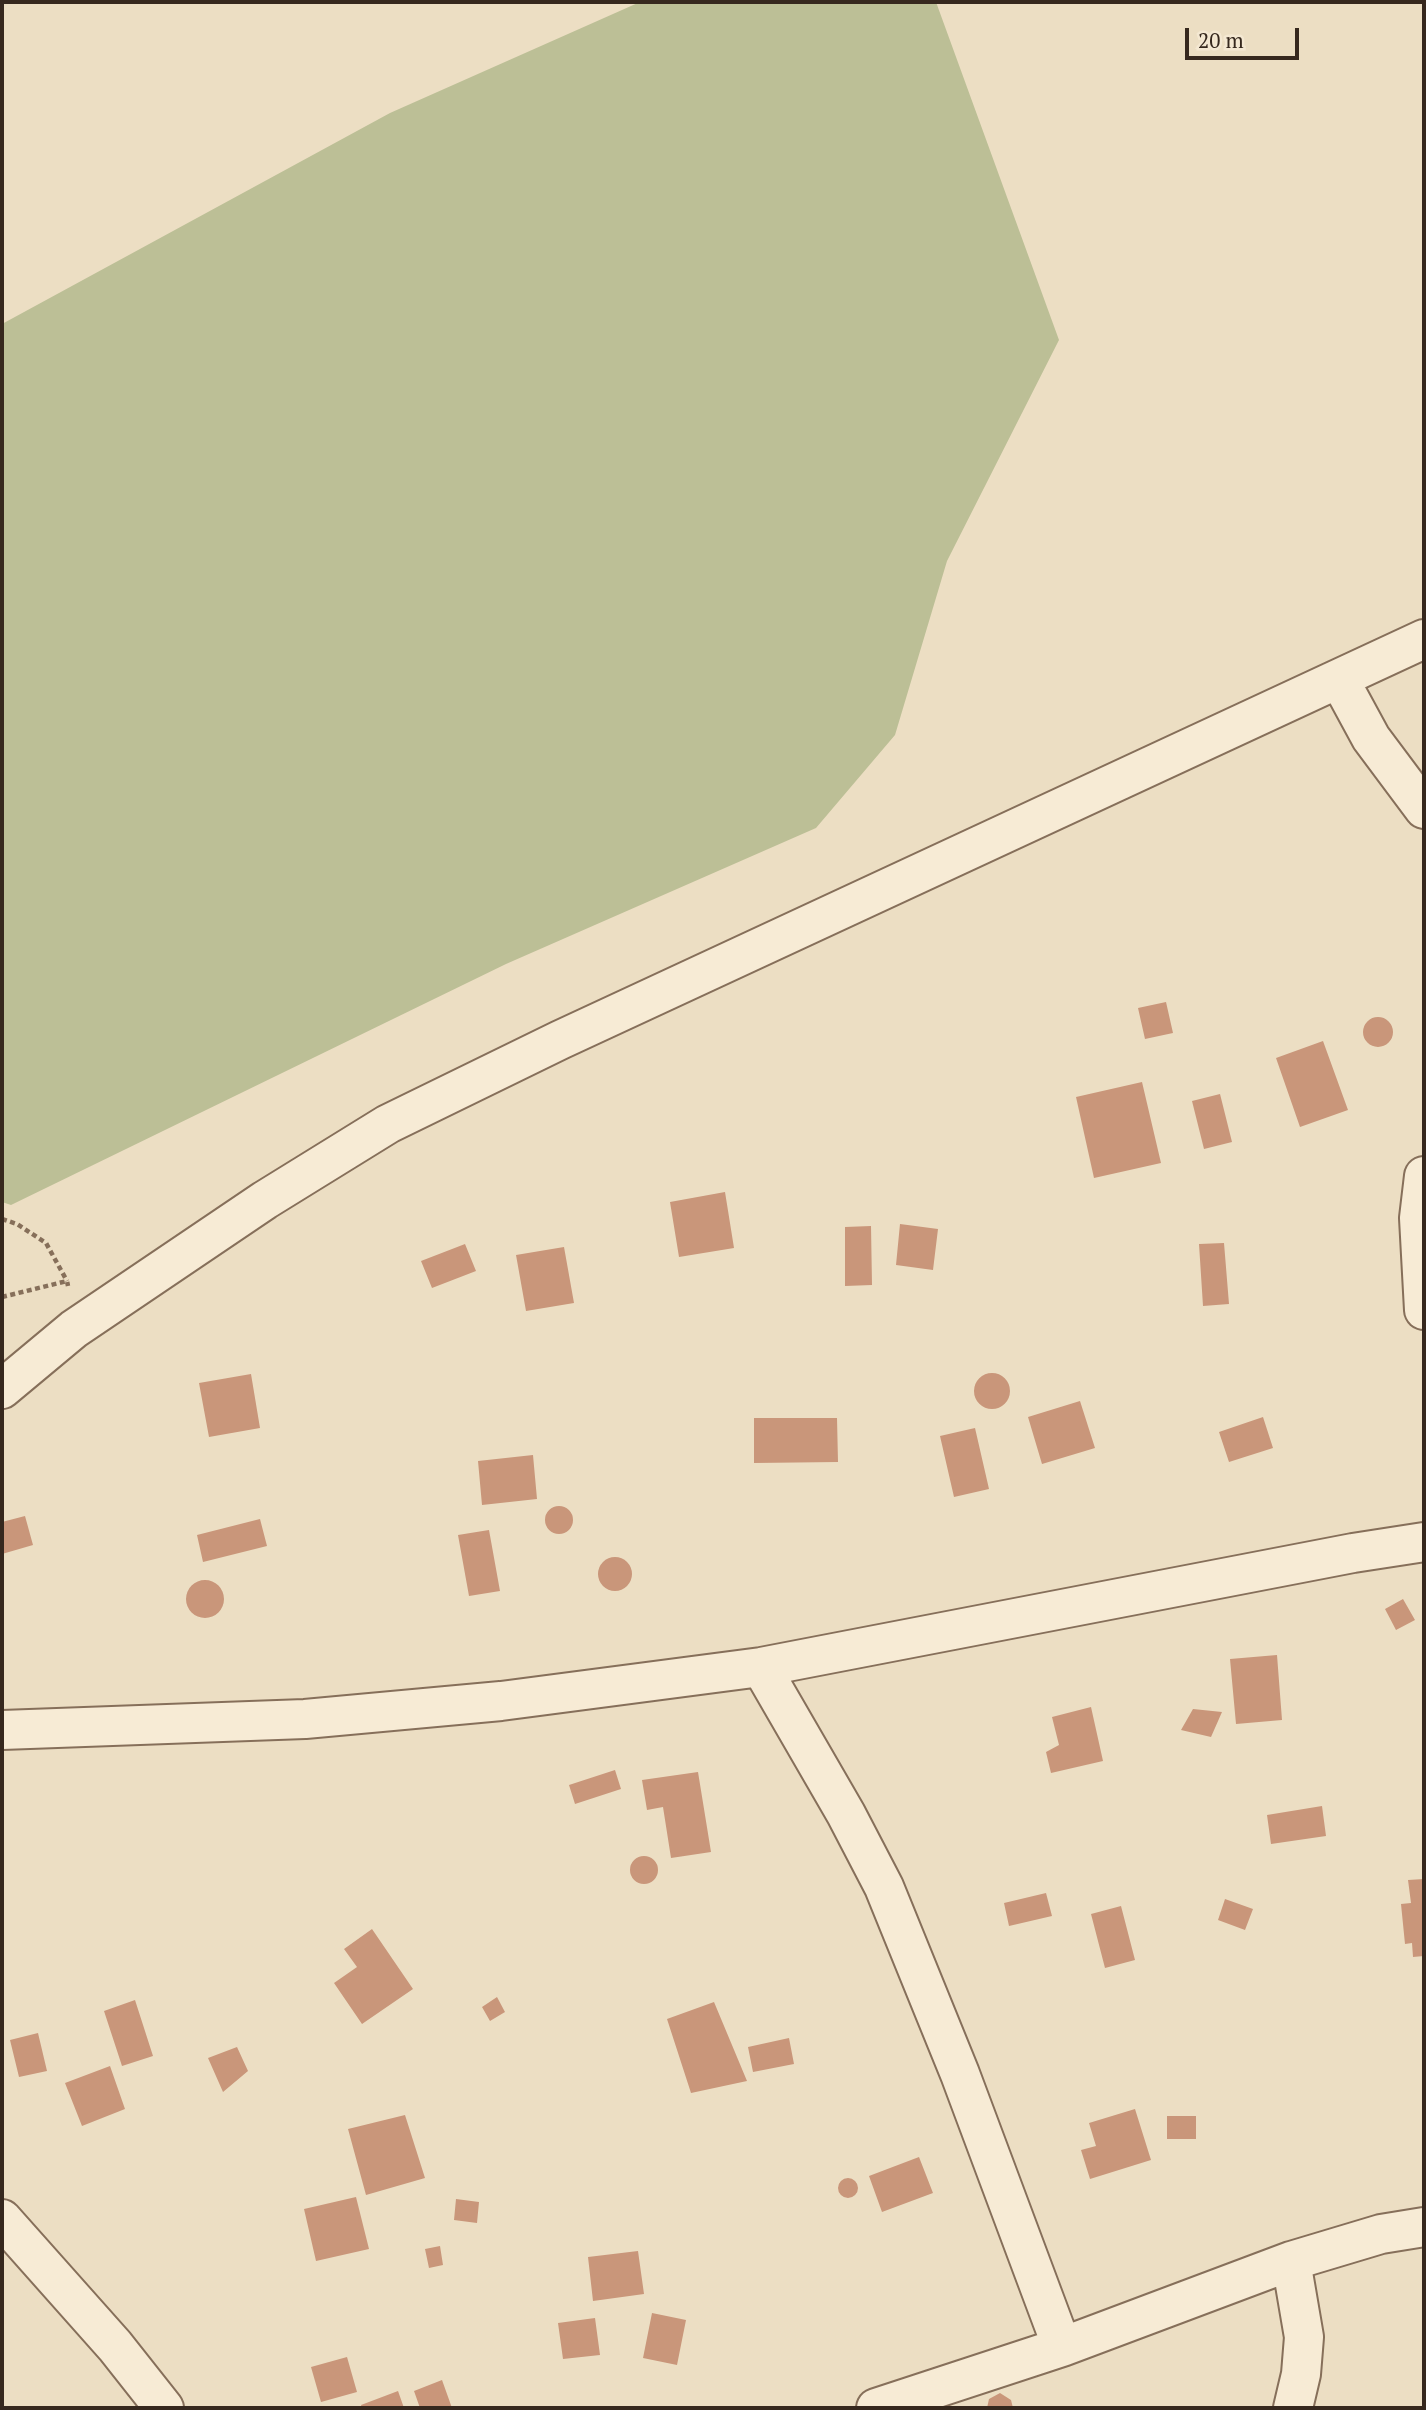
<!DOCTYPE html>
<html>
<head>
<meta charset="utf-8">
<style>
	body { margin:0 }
	#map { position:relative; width:1426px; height:2410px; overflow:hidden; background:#ecdec3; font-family:"PT Serif",serif }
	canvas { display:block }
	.frame { position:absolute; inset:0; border:4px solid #36281e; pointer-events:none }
	.scale { position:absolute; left:1185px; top:28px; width:114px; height:32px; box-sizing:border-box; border:4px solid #36281e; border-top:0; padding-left:9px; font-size:21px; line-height:24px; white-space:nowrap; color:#36281e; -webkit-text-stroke:5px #f4e8d2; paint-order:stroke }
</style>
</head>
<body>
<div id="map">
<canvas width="1426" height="2410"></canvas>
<div class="frame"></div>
<div class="scale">20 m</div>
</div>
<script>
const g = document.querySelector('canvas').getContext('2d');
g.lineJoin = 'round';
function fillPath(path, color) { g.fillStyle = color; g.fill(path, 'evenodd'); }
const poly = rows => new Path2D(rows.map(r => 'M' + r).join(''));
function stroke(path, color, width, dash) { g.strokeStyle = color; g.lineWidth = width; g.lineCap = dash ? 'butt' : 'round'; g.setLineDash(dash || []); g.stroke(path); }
const cemetery = poly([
	[640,2,936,2,1059,340,947,561,895,735,816,828,506,964,11,1205,2,1202,2,324,390,113]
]);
const building = poly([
	[1166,1002,1173,1033,1145,1039,1138,1008],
	'1363 1032a15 15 0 1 1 30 0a15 15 0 1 1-30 0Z',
	[1323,1041,1348,1110,1300,1127,1276,1058],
	[1142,1082,1161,1163,1094,1178,1076,1097],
	[1220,1094,1232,1142,1204,1149,1192,1101],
	[725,1192,734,1248,679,1257,670,1202],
	[900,1224,938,1229,933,1270,896,1265],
	[871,1226,872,1285,845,1286,845,1227],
	[1224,1243,1229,1304,1203,1306,1199,1244],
	[465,1244,476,1271,432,1288,421,1261],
	[564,1247,574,1303,526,1311,516,1255],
	'974 1391a18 18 0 1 1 36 0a18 18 0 1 1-36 0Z',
	[251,1374,260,1428,209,1437,199,1383],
	[1080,1401,1095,1448,1042,1464,1028,1417],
	[1263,1417,1273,1448,1229,1462,1219,1432],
	[754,1418,837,1418,838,1462,754,1463],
	[975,1428,989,1489,954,1497,940,1436],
	[533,1455,537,1499,482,1505,478,1461],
	'545 1520a14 14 0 1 1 28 0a14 14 0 1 1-28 0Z',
	[25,1516,33,1545,2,1554,2,1522],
	[260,1519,267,1546,203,1562,197,1535],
	[489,1530,500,1591,469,1596,458,1535],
	'598 1574a17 17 0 1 1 34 0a17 17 0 1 1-34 0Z',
	'186 1599a19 19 0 1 1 38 0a19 19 0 1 1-38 0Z',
	[1403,1599,1415,1620,1396,1630,1385,1609],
	[1277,1655,1282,1720,1236,1724,1230,1659],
	[1091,1707,1103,1761,1051,1773,1046,1752,1059,1745,1052,1717],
	[1193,1709,1222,1712,1211,1737,1181,1730],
	[615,1770,621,1789,575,1804,569,1785],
	[698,1772,711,1852,671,1858,663,1807,647,1810,642,1780],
	[1322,1806,1326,1836,1271,1844,1267,1815],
	'630 1870a14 14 0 1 1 28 0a14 14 0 1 1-28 0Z',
	[1424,1879,1424,1956,1413,1957,1412,1943,1405,1944,1401,1904,1411,1903,1408,1880],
	[1046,1893,1052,1916,1009,1926,1004,1903],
	[1225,1899,1253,1909,1245,1930,1218,1920],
	[1121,1906,1135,1960,1105,1968,1091,1914],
	[372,1929,413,1989,362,2024,334,1983,357,1967,344,1949],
	[497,1997,505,2012,490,2021,482,2007],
	[135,2000,153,2056,122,2066,104,2011],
	[714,2002,747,2081,691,2093,667,2019],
	[38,2033,47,2071,19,2077,10,2040],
	[789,2038,794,2064,753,2072,748,2047],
	[237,2047,248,2071,223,2092,208,2058],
	[110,2066,125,2109,82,2126,65,2083],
	[1135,2109,1151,2160,1090,2179,1081,2150,1096,2146,1089,2123],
	[405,2115,425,2178,366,2195,348,2129],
	[1167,2116,1196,2116,1196,2139,1167,2139],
	[919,2157,933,2193,882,2212,869,2176],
	'838 2188a10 10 0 1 1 20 0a10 10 0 1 1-20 0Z',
	[356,2197,369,2249,316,2261,304,2209],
	[456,2199,479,2202,477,2223,454,2220],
	[440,2246,443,2265,429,2268,425,2249],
	[638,2251,644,2294,593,2301,588,2257],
	[652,2313,686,2320,677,2365,643,2358],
	[595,2318,600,2355,563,2359,558,2323],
	[347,2357,357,2392,321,2402,311,2367],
	[442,2380,452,2408,420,2408,414,2391],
	[398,2391,404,2408,362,2408,361,2405],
	[1000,2393,1011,2400,1013,2408,987,2408,989,2399]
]);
const path = poly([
	[2,1219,17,1224,46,1243,67,1281],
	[2,1297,67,1281,68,1286]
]);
const minor = poly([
	[1339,679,1371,738,1424,809],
	[1424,1176,1419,1218,1424,1310],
	[2,1389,74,1329,265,1200,388,1124,560,1040,1424,639],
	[761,1667,846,1814,884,1887,960,2074,1062,2347,1291,2261,1381,2234,1424,2227],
	[2,1730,305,1719,501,1701,761,1667,1353,1553,1424,1542],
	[2,2219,115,2346,164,2408],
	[1291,2261,1304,2337,1301,2374,1293,2408],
	[876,2408,1062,2347]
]);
fillPath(cemetery, '#bcbf96');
fillPath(building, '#c9967a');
stroke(minor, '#866f5a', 42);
stroke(path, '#866f5a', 4.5, [5, 3.5]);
stroke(minor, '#f7ebd5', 38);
</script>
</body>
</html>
